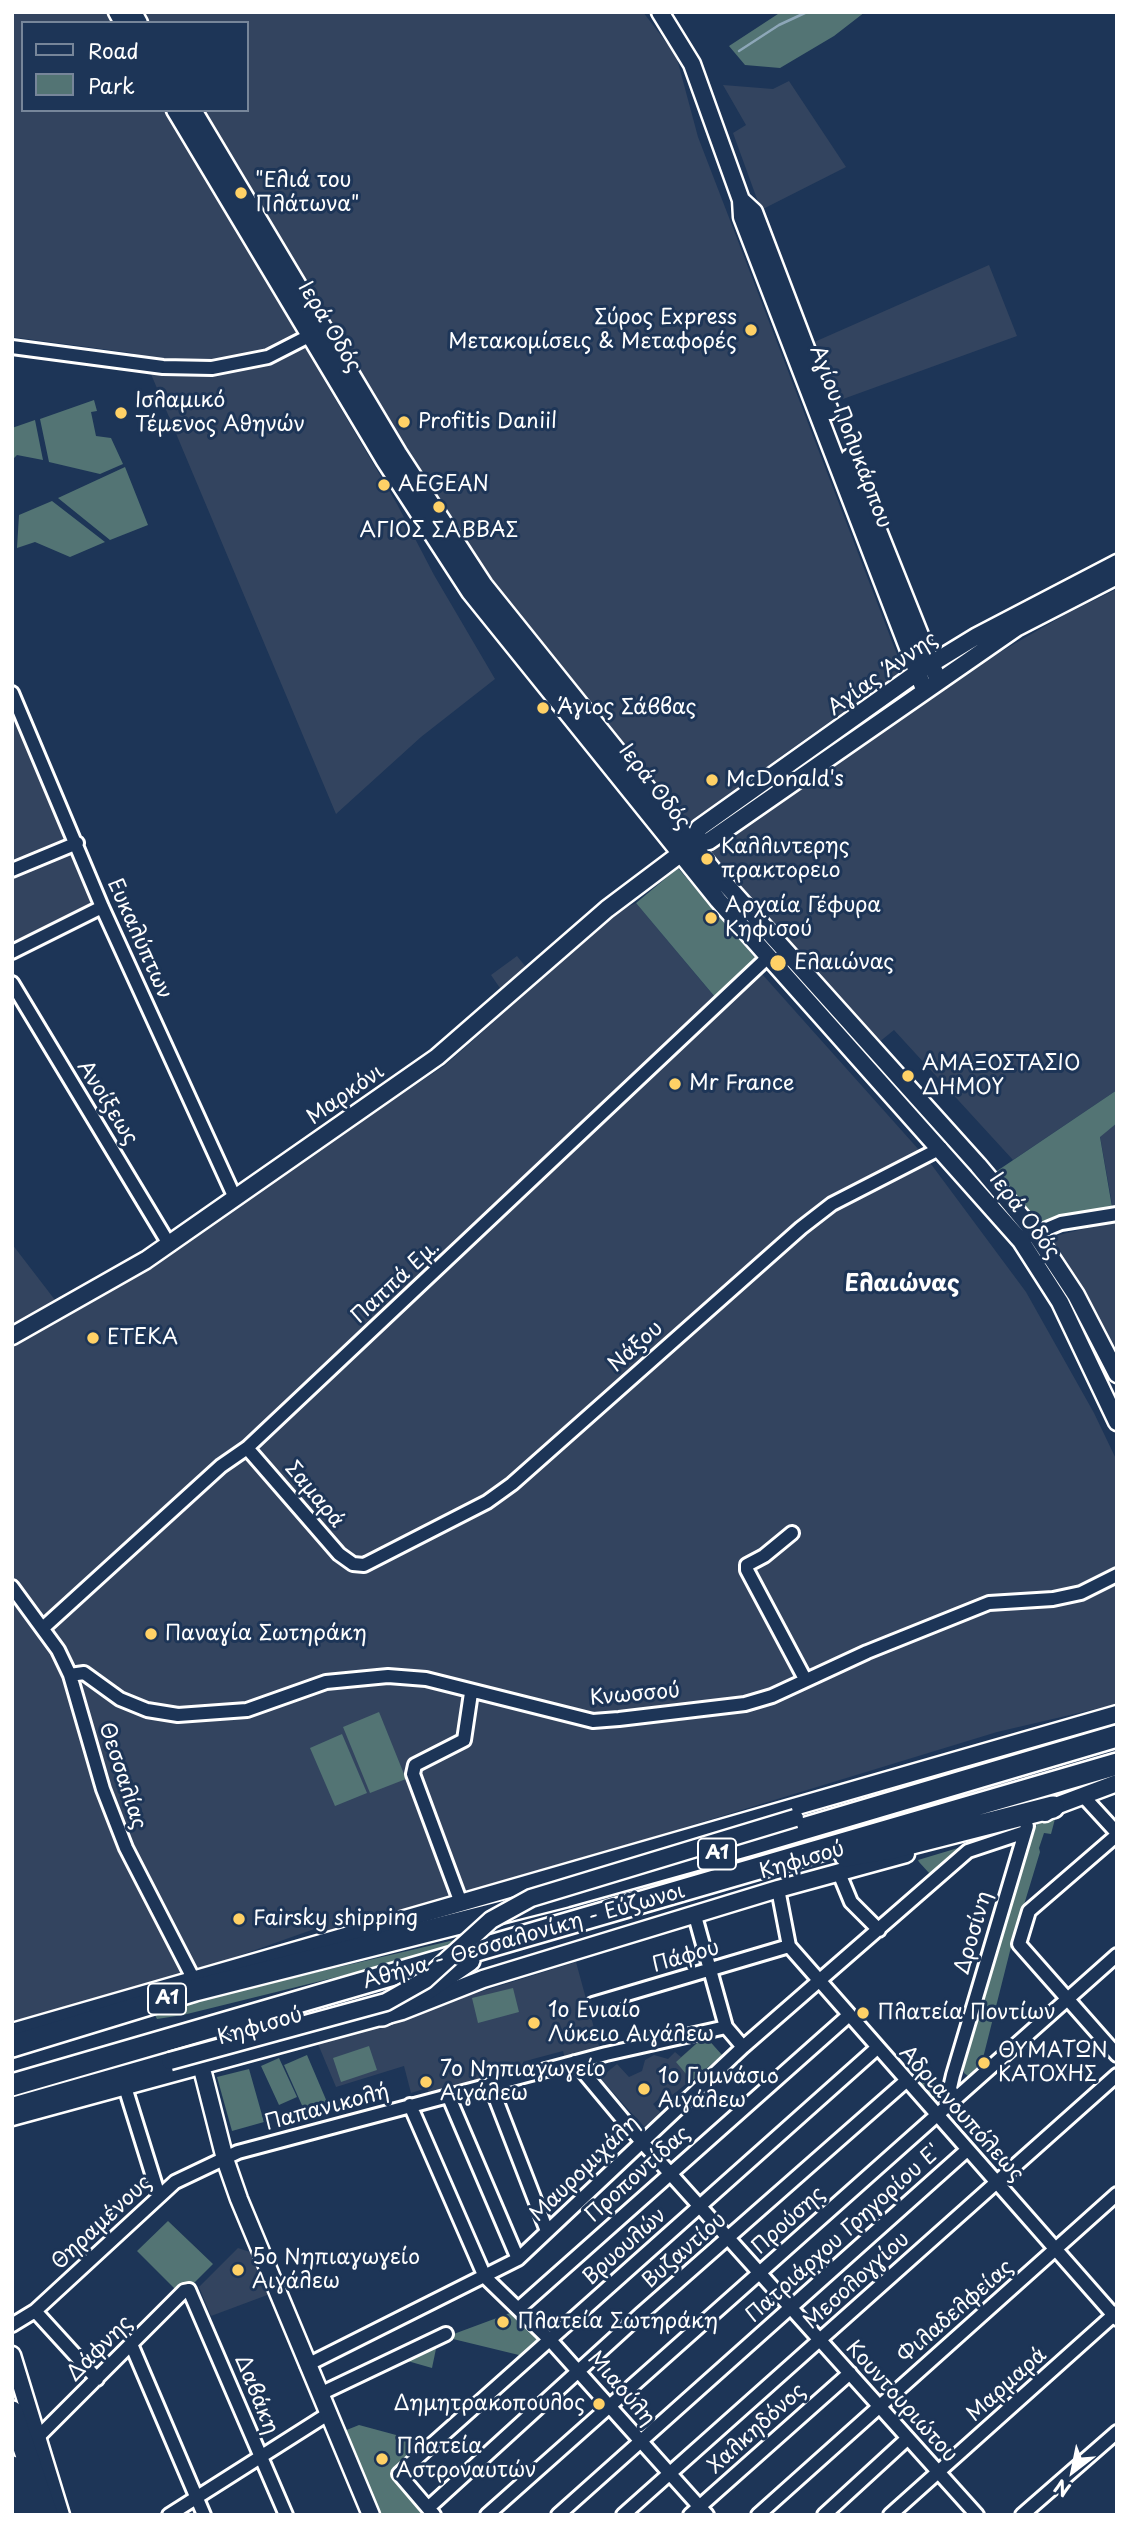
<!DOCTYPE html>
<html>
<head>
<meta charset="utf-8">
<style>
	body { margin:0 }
	#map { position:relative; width:1129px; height:2527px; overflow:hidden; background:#1d3557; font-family:"Playpen Sans",sans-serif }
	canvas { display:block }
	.frame { position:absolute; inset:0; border:14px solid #fff; pointer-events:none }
	.legend { position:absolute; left:21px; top:21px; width:228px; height:91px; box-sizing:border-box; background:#1d3557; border:2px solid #77869a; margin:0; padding:9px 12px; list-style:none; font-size:21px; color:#fff }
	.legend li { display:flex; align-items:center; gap:14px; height:35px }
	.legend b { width:35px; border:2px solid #77869a }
	.north { position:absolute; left:1038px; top:2436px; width:70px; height:70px; -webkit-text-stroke:5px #1d3557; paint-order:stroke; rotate:212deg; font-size:19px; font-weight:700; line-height:28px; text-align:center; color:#fff }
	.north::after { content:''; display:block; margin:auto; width:24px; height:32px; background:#fff; clip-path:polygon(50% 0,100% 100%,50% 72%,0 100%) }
</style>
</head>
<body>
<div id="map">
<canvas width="1129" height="2527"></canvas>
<div class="frame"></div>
<ul class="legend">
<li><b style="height:9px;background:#1d3557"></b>Road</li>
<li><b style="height:19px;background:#537474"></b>Park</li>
</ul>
<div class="north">N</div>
</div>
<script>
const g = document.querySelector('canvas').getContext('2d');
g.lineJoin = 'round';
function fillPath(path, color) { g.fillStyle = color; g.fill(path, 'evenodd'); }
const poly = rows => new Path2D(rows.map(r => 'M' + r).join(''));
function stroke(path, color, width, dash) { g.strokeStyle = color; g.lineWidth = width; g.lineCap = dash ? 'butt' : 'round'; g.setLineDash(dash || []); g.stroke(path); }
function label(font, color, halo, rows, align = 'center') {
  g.font = font + ' "Playpen Sans",sans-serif'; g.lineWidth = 6; g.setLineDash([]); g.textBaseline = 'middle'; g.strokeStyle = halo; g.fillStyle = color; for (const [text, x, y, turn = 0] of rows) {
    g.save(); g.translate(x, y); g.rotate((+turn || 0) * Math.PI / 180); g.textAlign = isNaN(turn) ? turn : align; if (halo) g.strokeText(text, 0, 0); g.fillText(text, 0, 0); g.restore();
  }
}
const built = poly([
	[12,12,108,12,114,23,23,23,23,110,165,110,397,504,434,575,495,679,421,737,336,814,151,374,132,353,12,337],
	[141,12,643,12,676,55,698,137,903,670,780,757,756,781,690,832,484,569,442,507,200,110,247,110,247,23,147,23],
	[789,81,846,167,761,210,733,133,746,125,723,85,773,89],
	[989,265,1017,336,832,403,812,343],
	[1117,589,1117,1090,1013,1160,894,1030,878,1043,707,851,908,705,1068,613],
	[12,707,97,905,12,943],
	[636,903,724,1008,762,974,928,1160,1026,1292,1094,1413,1117,1461,1117,1704,997,1732,460,1896,323,1933,320,1927,210,1966,12,2024,12,1244,65,1313,176,1249,235,1205,444,1066,619,911],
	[517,956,530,972,504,994,491,975],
	[1117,1123,1117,1356,1083,1294,1047,1238,1115,1221,1100,1136],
	[576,1962,600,2050,565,2059,563,2051,533,2059,523,2062,526,2069,503,2076,488,2071,476,2083,430,2097,427,2088,411,2093,404,2066,336,2087,318,2044,395,2023,467,1996],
	[705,2036,722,2055,665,2101,661,2097,653,2104,661,2113,644,2127,600,2078,617,2064,629,2077,642,2071,645,2060,654,2055,668,2059,675,2052,681,2057],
	[238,2248,253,2253,270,2294,211,2316,199,2287]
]);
const green = poly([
	[781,12,865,12,834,36,780,68,745,65,729,46],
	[94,400,97,411,91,412,96,436,111,438,123,464,100,474,49,462,40,419],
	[35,420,43,460,17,455,12,460,12,428],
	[125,467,148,525,110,540,58,498],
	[52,501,105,542,70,557,35,542,17,548,19,515],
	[678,868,756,959,715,997,636,903],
	[1117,1090,1117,1123,1100,1137,1112,1207,1060,1216,1036,1224,994,1173],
	[379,1712,406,1779,370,1793,343,1727],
	[342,1734,367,1793,335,1806,310,1748],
	[1055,1819,1051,1834,1044,1833,1039,1848,1040,1852,1010,1951,983,2058,985,2060,968,2076,964,2073,964,2063,1028,1845,1037,1824],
	[958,1848,960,1849,930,1874,919,1862,918,1860],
	[497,1930,422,1956,183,2015,157,2019,155,2015,228,1993],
	[513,1988,519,2012,478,2023,472,1998],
	[705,2036,722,2055,692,2081,676,2062],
	[369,2046,377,2070,341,2082,333,2058],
	[307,2055,327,2102,305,2112,284,2065],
	[279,2058,297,2097,279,2105,261,2066],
	[249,2069,264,2122,232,2131,217,2077],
	[915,2075,944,2084,939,2099,933,2100,913,2079],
	[168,2221,213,2264,193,2284,187,2282,177,2291,137,2251],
	[513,2312,539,2337,538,2343,523,2356,453,2339,451,2335],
	[437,2344,432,2368,404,2360],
	[359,2425,422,2442,393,2474,394,2480,425,2515,379,2515,344,2431]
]);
const stream = poly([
	[739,51,779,25,807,12]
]);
const street = poly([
	[12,347,163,367,212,368,268,357,309,336],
	[12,693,102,907,235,1198],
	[12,870,77,843],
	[12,952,102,907],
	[12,983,169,1244],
	[1030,1236,1061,1223,1117,1214],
	[247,1448,339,1554,353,1564,364,1565,487,1502,512,1484,801,1228,832,1204,941,1148],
	[792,1533,764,1556,747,1565,747,1570,805,1679],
	[12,1587,58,1650,70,1675,103,1789,126,1848,194,1980],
	[44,1627,221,1466,247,1448,767,958],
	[70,1675,84,1673,120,1699,147,1710,178,1715,247,1710,326,1682,388,1676,426,1679,593,1721,619,1719,745,1704,772,1696,867,1652,989,1603,1053,1599,1081,1593,1117,1575],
	[1084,1797,1117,1833],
	[1117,1835,1029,1911,1019,1944,1117,2055],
	[839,1873,851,1902,879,1930],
	[778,1889,789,1946,1117,2319],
	[461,1903,413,1774,415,1765,464,1740,471,1693],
	[695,1916,726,2027,743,2047],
	[593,2004,789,1946],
	[575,2062,641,2141,977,2515],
	[490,2084,547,2231],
	[125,2087,159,2196],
	[448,2095,518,2259],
	[954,2099,950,2088,953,2075,1027,1826],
	[410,2105,485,2277,550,2340,707,2515],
	[518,2309,848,2016],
	[35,2311,97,2379],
	[12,2325,35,2311,175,2182,238,2152,606,2054,726,2027],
	[131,2344,204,2515],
	[307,2365,518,2259,743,2047,968,1851,1025,1832],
	[320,2394,446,2334],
	[38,2437,184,2291,189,2290,286,2515],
	[428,2508,641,2314,906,2081],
	[169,2515,328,2414],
	[434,2515,399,2474,877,2048],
	[487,2515,1117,1955],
	[558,2515,967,2150],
	[623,2515,1117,2075],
	[690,2515,850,2373],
	[758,2515,1117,2194],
	[824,2515,908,2438],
	[890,2515,1117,2312],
	[1022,2515,1117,2432]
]);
const secondary = poly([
	[117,12,123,23],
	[133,12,139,23],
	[660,12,692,64,741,200,742,217,924,689],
	[175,110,385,461,470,592,718,900,1021,1241,1060,1302,1117,1422],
	[193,110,398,453,484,585,712,869,978,1165,1035,1233,1076,1295,1117,1374],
	[741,200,754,212,830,411],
	[849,458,938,680],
	[692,845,699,828,918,672,977,636,1117,563],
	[12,1336,146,1260,437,1057,607,909,692,845,709,841,1016,628,1117,576],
	[1045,1813,1053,1807,1117,1783],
	[12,2032,1117,1714],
	[201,2065,225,2159,239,2199,371,2515],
	[12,2106,170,2061],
	[12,2117,402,2011,483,1979,778,1889,906,1854],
	[12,2355,61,2515],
	[12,2508,15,2515]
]);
const highway = poly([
	[846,1856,892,1848,1053,1807],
	[382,2015,406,2003,469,1960],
	[12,2046,195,1990,566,1896,752,1844,1117,1736],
	[12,2085,1117,1764],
	[12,2412,47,2515],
	[12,2467,27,2515]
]);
const secondaryBridge = poly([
	[170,2061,386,2002,425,1980,491,1920,531,1898,795,1818]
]);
const markers = [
	[241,193,7,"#ffd166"],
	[751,330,7,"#ffd166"],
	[121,413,7,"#ffd166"],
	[404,422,7,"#ffd166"],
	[384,485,7,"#ffd166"],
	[439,507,7,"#ffd166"],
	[543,708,7,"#ffd166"],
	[712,780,7,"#ffd166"],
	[707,859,7,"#ffd166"],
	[711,918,7,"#ffd166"],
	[778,963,9,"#ffd166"],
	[908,1076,7,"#ffd166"],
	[675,1084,7,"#ffd166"],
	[93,1338,7,"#ffd166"],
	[151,1634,7,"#ffd166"],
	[239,1919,7,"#ffd166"],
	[863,2013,7,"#ffd166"],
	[534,2023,7,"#ffd166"],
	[984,2063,7,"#ffd166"],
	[426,2082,7,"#ffd166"],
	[644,2089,7,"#ffd166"],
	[238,2270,7,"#ffd166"],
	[503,2322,7,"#ffd166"],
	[599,2404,7,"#ffd166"],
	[382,2459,7,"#ffd166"]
];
const shields = [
	[717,1854,38],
	[167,1999,38]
];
const shieldNames = [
	["Α1",717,1854],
	["Α1",167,1999]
];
const poiNames = [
	["\"Ελιά του",255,181],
	["Πλάτωνα\"",255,205],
	["Σύρος Express",737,318,"right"],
	["Μετακομίσεις & Μεταφορές",737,342,"right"],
	["Ισλαμικό",135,401],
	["Τέμενος Αθηνών",135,425],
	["Profitis Daniil",418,422],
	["AEGEAN",398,485],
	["ΑΓΙΟΣ ΣΑΒΒΑΣ",439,531,"center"],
	["Άγιος Σάββας",557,708],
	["McDonald's",726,780],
	["Καλλιντερης",721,847],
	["πρακτορειο",721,871],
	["Αρχαία Γέφυρα",725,906],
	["Κηφισού",725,930],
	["Ελαιώνας",794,963],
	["ΑΜΑΞΟΣΤΑΣΙΟ",922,1064],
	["ΔΗΜΟΥ",922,1088],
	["Mr France",689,1084],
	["ΕΤΕΚΑ",107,1338],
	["Παναγία Σωτηράκη",165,1634],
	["Fairsky shipping",253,1919],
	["1ο Ενιαίο",548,2011],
	["Λύκειο Αιγάλεω",548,2035],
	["Πλατεία Ποντίων",877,2013],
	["ΘΥΜΑΤΩΝ",998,2051],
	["ΚΑΤΟΧΗΣ",998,2075],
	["7ο Νηπιαγωγείο",440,2070],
	["Αιγάλεω",440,2094],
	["1ο Γυμνάσιο",658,2077],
	["Αιγάλεω",658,2101],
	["5ο Νηπιαγωγείο",252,2258],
	["Αιγάλεω",252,2282],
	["Πλατεία Σωτηράκη",517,2322],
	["Δημητρακοπουλος",585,2404,"right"],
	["Πλατεία",396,2447],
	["Αστροναυτών",396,2471]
];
const streetNames = [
	["Ιερά Οδός",329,327,59],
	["Αγίου Πολυκάρπου",850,437,69],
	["Αγίας Άννης",883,674,-35],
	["Ιερά Οδός",654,787,52],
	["Ευκαλύπτων",139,939,66],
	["Μαρκόνι",346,1095,-35],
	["Ανοίξεως",107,1103,58],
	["Ιερά Οδός",1024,1216,53],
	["Παππά Εμ.",396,1282,-43],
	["Νάξου",636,1347,-42],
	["Σαμαρά",314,1495,50],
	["Κνωσσού",635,1695,-5],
	["Θεσσαλίας",122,1776,72],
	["Κηφισού",802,1861,-16],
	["Δροσίνη",974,1933,-74],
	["Αθήνα - Θεσσαλονίκη - Εύζωνοι",524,1937,-16],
	["Πάφου",686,1957,-16],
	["Κηφισού",260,2027,-16],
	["Παπανικολή",327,2108,-15],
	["Αδριανουπόλεως",961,2114,48],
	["Μαυρομιχάλη",585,2169,-44],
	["Προποντίδας",638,2175,-42],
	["Προύσης",789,2221,-42],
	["Θηραμένους",102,2223,-43],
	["Πατριάρχου Γρηγορίου Ε'",844,2234,-42],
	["Βρυουλών",625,2247,-42],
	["Βυζαντίου",685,2251,-41],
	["Μεσολογγίου",857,2281,-42],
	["Φιλαδελφείας",956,2312,-41],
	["Δάφνης",100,2349,-45],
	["Μαρμαρά",1007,2385,-42],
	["Μιαούλη",621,2389,49],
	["Δαβάκη",256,2395,68],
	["Κουντουριώτου",901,2402,48],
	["Χαλκηδόνος",757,2429,-42]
];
const neighbourhoodNames = [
	["Ελαιώνας",902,1285]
];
fillPath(built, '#33445f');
fillPath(green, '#537474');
stroke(stream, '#8da7b8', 2.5);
stroke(street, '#fff', 18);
stroke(secondary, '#fff', 21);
stroke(highway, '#fff', 26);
stroke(street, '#1d3557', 12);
stroke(secondary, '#1d3557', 16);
stroke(highway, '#1d3557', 21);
stroke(secondaryBridge, '#fff', 21, []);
stroke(secondaryBridge, '#1d3557', 16);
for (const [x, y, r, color] of markers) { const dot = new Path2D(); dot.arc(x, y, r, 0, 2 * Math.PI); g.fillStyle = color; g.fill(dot); stroke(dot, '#1d3557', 2.5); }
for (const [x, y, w] of shields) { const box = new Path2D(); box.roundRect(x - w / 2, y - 15.5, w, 31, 5); g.fillStyle = '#1d3557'; g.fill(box); stroke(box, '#fff', 2); }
label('bold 19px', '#fff', null, shieldNames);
label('21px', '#fff', '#1d3557', poiNames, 'left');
label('21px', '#fff', '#1d3557', streetNames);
label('bold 23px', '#fff', '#1d3557', neighbourhoodNames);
</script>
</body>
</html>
